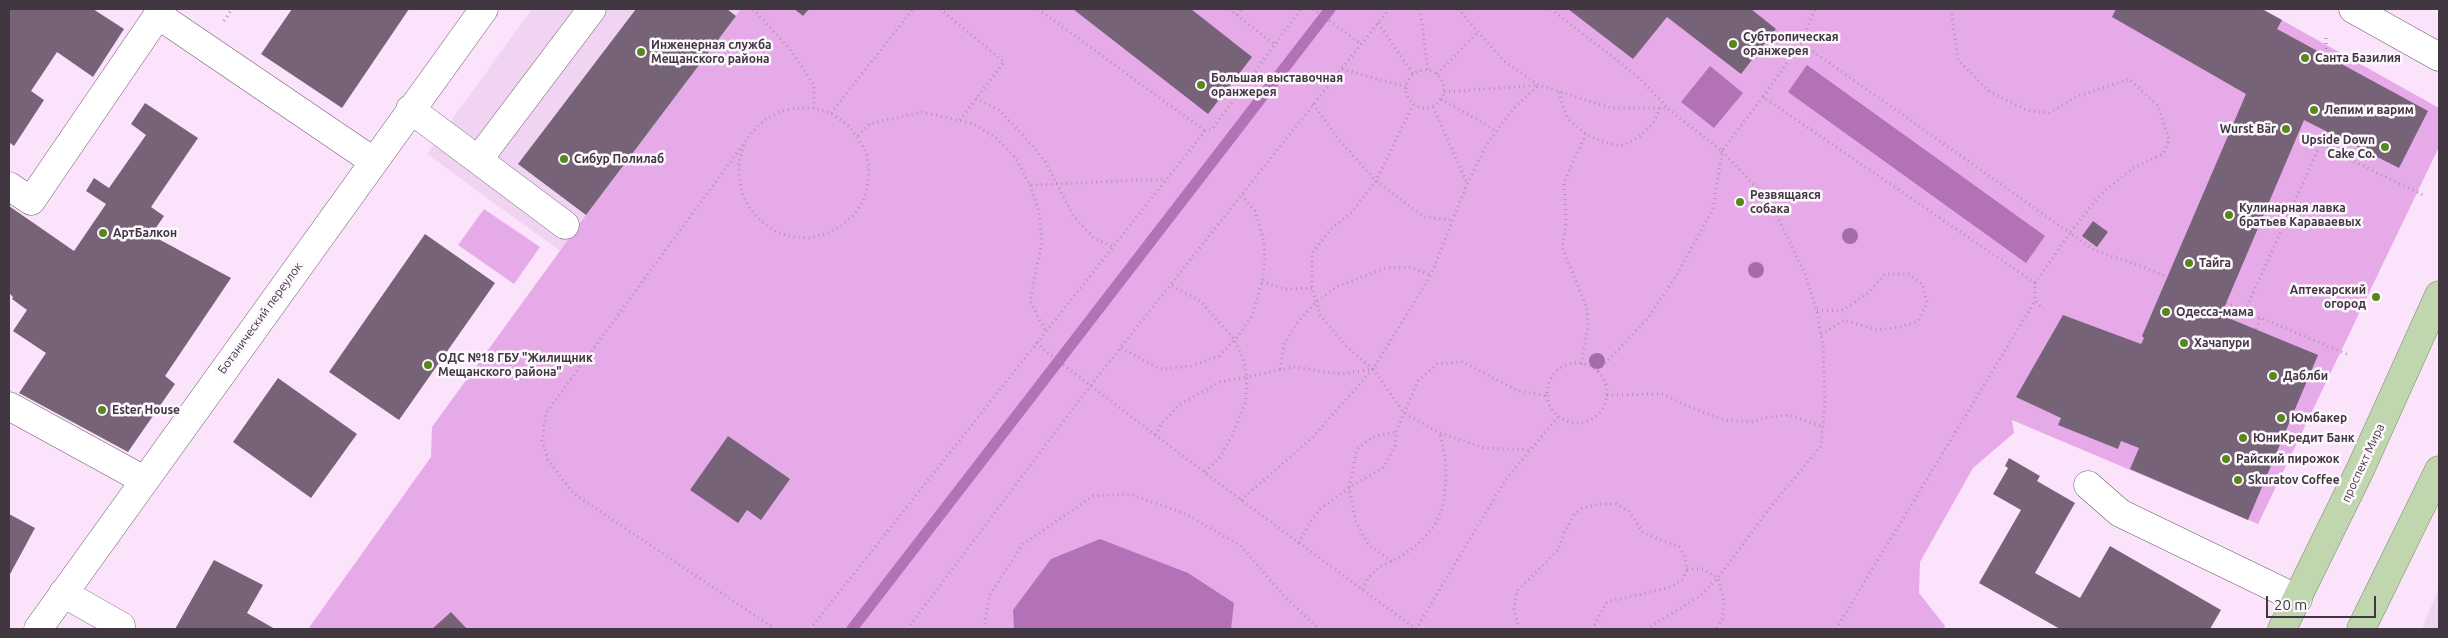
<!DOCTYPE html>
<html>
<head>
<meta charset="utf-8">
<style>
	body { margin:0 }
	#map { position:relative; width:2448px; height:638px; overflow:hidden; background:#fbe3fc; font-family:Ubuntu,sans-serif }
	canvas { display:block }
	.frame { position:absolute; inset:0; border:10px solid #403741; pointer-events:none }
	.scale { position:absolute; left:2266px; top:596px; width:110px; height:22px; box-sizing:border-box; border:2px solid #403741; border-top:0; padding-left:6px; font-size:15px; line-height:18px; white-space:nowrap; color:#403741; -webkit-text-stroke:4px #fdf8fd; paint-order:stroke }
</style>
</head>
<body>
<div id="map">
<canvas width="2448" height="638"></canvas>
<div class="frame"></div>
<div class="scale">20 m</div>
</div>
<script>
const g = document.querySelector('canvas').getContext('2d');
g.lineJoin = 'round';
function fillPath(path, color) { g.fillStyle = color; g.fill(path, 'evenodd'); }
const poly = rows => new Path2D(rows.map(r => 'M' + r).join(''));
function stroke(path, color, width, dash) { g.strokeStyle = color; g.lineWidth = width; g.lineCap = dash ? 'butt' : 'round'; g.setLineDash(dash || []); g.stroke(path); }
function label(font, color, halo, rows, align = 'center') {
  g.font = font + ' Ubuntu,sans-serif'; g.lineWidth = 5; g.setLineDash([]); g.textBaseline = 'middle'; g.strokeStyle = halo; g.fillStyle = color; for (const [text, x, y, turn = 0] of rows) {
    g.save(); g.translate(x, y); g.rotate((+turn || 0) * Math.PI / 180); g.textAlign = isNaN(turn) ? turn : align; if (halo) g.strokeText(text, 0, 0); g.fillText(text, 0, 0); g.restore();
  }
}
const built = poly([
	[532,9,741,9,560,251,427,154],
	[2439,587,2439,629,2422,629]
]);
const green = poly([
	[741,9,794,9,803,16,809,9,2262,9,2439,108,2439,147,2258,524,2012,420,2014,433,1973,468,1920,562,1919,593,1945,626,1944,629,308,629,431,457,432,427,586,215],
	[484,209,540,247,514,284,458,245]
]);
const water = poly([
	[1807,65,2045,236,2026,263,1788,92],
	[1710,66,1743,93,1714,128,1681,102],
	[1100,539,1188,573,1234,603,1231,629,1014,629,1013,610,1051,559]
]);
const stream = poly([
	[852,629,1330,9]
]);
const building = poly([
	[9,9,93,9,124,29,93,77,57,52,31,91,44,100,14,146,9,142],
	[292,9,409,9,342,108,261,54],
	[636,9,727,9,736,16,586,215,518,164],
	[794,9,809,9,803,16],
	[1073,9,1191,9,1252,57,1208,114],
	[1568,9,1751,9,1776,29,1741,74,1667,17,1633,59],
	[2116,9,2262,9,2282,20,2277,29,2428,111,2399,168,2304,120,2221,315,2318,355,2248,520,2130,469,2139,448,2121,441,2118,449,2058,425,2061,418,2016,397,2063,315,2141,344,2144,338,2142,336,2246,94,2112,17],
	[145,103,198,138,151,207,164,216,151,235,231,278,165,376,175,384,128,452,19,393,46,353,13,331,27,310,12,299,13,297,9,293,9,206,74,251,106,204,86,191,94,178,109,188,146,135,131,124],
	[2093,221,2108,232,2097,247,2082,236],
	[425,234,495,283,399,420,329,372],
	[278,378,357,434,311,498,233,442],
	[728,436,790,479,761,520,747,510,738,523,690,490],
	[2009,458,2040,476,2037,481,2075,503,2035,573,2080,598,2110,546,2221,610,2210,629,2060,629,1979,583,2021,510,1993,494,2008,468,2005,466],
	[9,514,35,528,9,576],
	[214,560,263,585,247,613,275,629,175,629],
	[451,612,467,629,432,629]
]);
const path = poly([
	[753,9,789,48,814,85,814,108],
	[940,9,1004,62,960,120],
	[1038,9,1205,131],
	[1229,9,1274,44],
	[1313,9,1361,44],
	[1420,9,1428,70],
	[1458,9,1504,61,1539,85,1611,108,1667,108,1722,151,1763,97],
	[1551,9,1637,76,1667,107],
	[1951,9,1958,60,1990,92,2027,110,2049,113,2076,97,2129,79,2158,106,2169,139,2163,154,2133,168,2100,195,2070,233,2096,251,2141,266,2167,277],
	[1237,15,1241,9],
	[224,21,232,9],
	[1378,23,1414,75],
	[2326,38,2326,56],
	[1801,43,1815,9],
	[1342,69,1406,87],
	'1406 89a19 19 0 1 1 38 0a19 19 0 1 1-38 0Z',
	[1437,74,1478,32],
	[1444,92,1538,85],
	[1559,92,1562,105,1568,119,1586,134,1603,142,1621,146,1639,137,1653,123,1661,107],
	[976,98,999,110,1022,134,1045,161,1074,217,1094,238,1113,247],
	[1441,99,1497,131],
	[1313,104,1339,140,1376,181,1424,217,1453,220],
	[1433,107,1467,183],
	[831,113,913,9],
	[858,136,869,124,922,112,974,124,996,138,1015,157,1030,185,1166,179],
	[744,145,739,162,739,178,743,195,751,210,762,222,776,232,793,237,809,238,826,234,841,226,854,215,863,201,868,184,869,167,866,151,850,127,831,113,814,108,797,108,781,111,766,119,753,131,546,413,542,441,548,460,573,493,775,629],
	[2320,145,2322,130],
	[1030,185,1039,212,1042,242,1030,301,1046,332],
	[1262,282,1286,289,1312,288],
	[2035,283,2070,233,1801,43,1763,97,2035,283,2035,301,2043,309],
	[9,299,12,299],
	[2226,303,2349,355],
	[1817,311,1843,310,1868,293,1885,274,1909,274,1923,285,1927,303,1918,321,1901,327,1877,330,1844,320,1821,335],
	[2245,311,2320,145,2425,196],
	[2256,329,2261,317],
	[1037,342,1045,351,1241,500,1416,629],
	[1121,348,1160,369,1191,366,1219,356,1238,336,1252,316,1262,282,1265,259,1263,237,1255,211,1242,195],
	'1547 393a30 30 0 1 1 60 0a30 30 0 1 1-60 0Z',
	[1581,364,1588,328,1587,308,1562,247,1566,224,1564,182,1586,134],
	[1280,369,1284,344,1297,323,1316,302,1336,287,1386,268,1409,267,1431,275],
	[1373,369,1346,346,1320,315,1312,288,1312,253,1331,229,1353,211,1376,181,1413,105],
	[1598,371,1647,319,1676,276,1713,209,1722,152],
	[1607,395,1662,394,1692,408,1725,420,1751,422,1769,417,1789,415,1823,427],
	[1155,435,1163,422,1179,405,1220,382,1247,377,1243,358,1234,339,1200,301,1171,285],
	[1205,472,1220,457,1232,436,1246,401,1247,377,1294,367,1341,374,1373,369,1404,413,1440,433,1485,448,1529,450],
	[1241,500,1312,438,1373,369,1431,275,1467,184,1487,144,1513,109,1539,85],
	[1299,543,1310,522,1320,509,1349,488,1384,467,1395,446,1396,432,1418,381,1437,364,1463,362,1516,390,1547,396],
	[1392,561,1369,546,1356,522,1349,488,1357,449,1372,437,1396,432],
	[1687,569,1703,569,1718,578,1724,601,1722,621,1716,629],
	[1362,589,1368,578,1381,566,1402,556,1418,544,1435,525,1443,506,1446,478,1445,457,1440,433],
	[810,629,1205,131,1212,129,1301,9],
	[907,629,1091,385,1389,9],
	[984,629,989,596,1023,544,1093,496,1130,494,1186,514,1241,546,1284,596,1319,629],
	[1416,629,1506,479,1558,417],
	[1519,629,1514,609,1517,591,1558,550,1564,533,1574,515,1582,508,1599,504,1616,504,1629,511,1643,533,1679,547,1684,555,1687,569,1683,579,1671,587,1607,602,1592,629],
	[1646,629,1700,596,1718,578,1768,510,1821,446,1825,400,1823,346,1817,311,1805,274,1771,203,1722,151],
	[1836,629,2035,301]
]);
const minor = poly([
	[2353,9,2439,57],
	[410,109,565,225],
	[478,160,592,9],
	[9,186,31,201,158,15,373,161],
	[9,406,144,480],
	[2088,485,2120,513,2298,599],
	[63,593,121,626,119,629],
	[38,629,484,9]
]);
const major = poly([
	[2282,629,2360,470,2439,295],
	[2361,629,2439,470]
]);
const trees = [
	[1850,236],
	[1756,270],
	[1597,361]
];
const markers = [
	[1733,44,5,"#57881d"],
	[641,52,5,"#57881d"],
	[2305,58,5,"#57881d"],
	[1201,85,5,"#57881d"],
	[2314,110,5,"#57881d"],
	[2286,129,5,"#57881d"],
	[2385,147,5,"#57881d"],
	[564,159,5,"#57881d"],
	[1740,202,5,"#57881d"],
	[2229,215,5,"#57881d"],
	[103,233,5,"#57881d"],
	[2189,263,5,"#57881d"],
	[2376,297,5,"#57881d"],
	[2166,312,5,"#57881d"],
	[2184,343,5,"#57881d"],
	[428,365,5,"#57881d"],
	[2273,376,5,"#57881d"],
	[102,410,5,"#57881d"],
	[2281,418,5,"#57881d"],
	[2243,438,5,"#57881d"],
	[2226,459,5,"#57881d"],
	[2238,480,5,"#57881d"]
];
const poiNames = [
	["Субтропическая",1743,37],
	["оранжерея",1743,51],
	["Инженерная служба",651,45],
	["Мещанского района",651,59],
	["Санта Базилия",2315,58],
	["Большая выставочная",1211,78],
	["оранжерея",1211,92],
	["Лепим и варим",2324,110],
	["Wurst Bär",2276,129,"right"],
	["Upside Down",2375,140,"right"],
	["Cake Co.",2375,154,"right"],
	["Сибур Полилаб",574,159],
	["Резвящаяся",1750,195],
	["собака",1750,209],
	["Кулинарная лавка",2239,208],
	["братьев Караваевых",2239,222],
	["АртБалкон",113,233],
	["Тайга",2199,263],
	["Аптекарский",2366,290,"right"],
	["огород",2366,304,"right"],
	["Одесса-мама",2176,312],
	["Хачапури",2194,343],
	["ОДС №18 ГБУ \"Жилищник",438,358],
	["Мещанского района\"",438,372],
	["Даблби",2283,376],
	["Ester House",112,410],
	["Юмбакер",2291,418],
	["ЮниКредит Банк",2253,438],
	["Райский пирожок",2236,459],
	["Skuratov Coffee",2248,480]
];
const streetNames = [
	["Ботанический переулок",260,318,-54],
	["проспект Мира",2363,463,-65]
];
fillPath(built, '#f1d3f2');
fillPath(green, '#e6aae8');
fillPath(water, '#b371b7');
stroke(stream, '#b371b7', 11);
fillPath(building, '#776378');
stroke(minor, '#6f5b70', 29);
stroke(major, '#788c65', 29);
stroke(path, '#a998aa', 3, [1, 4]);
stroke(minor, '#fff', 28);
stroke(major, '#c0d6ae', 28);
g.fillStyle = '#a66caa';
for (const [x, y] of trees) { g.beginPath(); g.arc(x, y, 8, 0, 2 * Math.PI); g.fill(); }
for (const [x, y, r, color] of markers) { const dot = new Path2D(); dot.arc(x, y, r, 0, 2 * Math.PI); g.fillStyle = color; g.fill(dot); stroke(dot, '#fdf8fd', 2); }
label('bold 12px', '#403741', '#fdf8fd', poiNames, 'left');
label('12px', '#403741', '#fdf8fd', streetNames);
</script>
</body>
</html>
